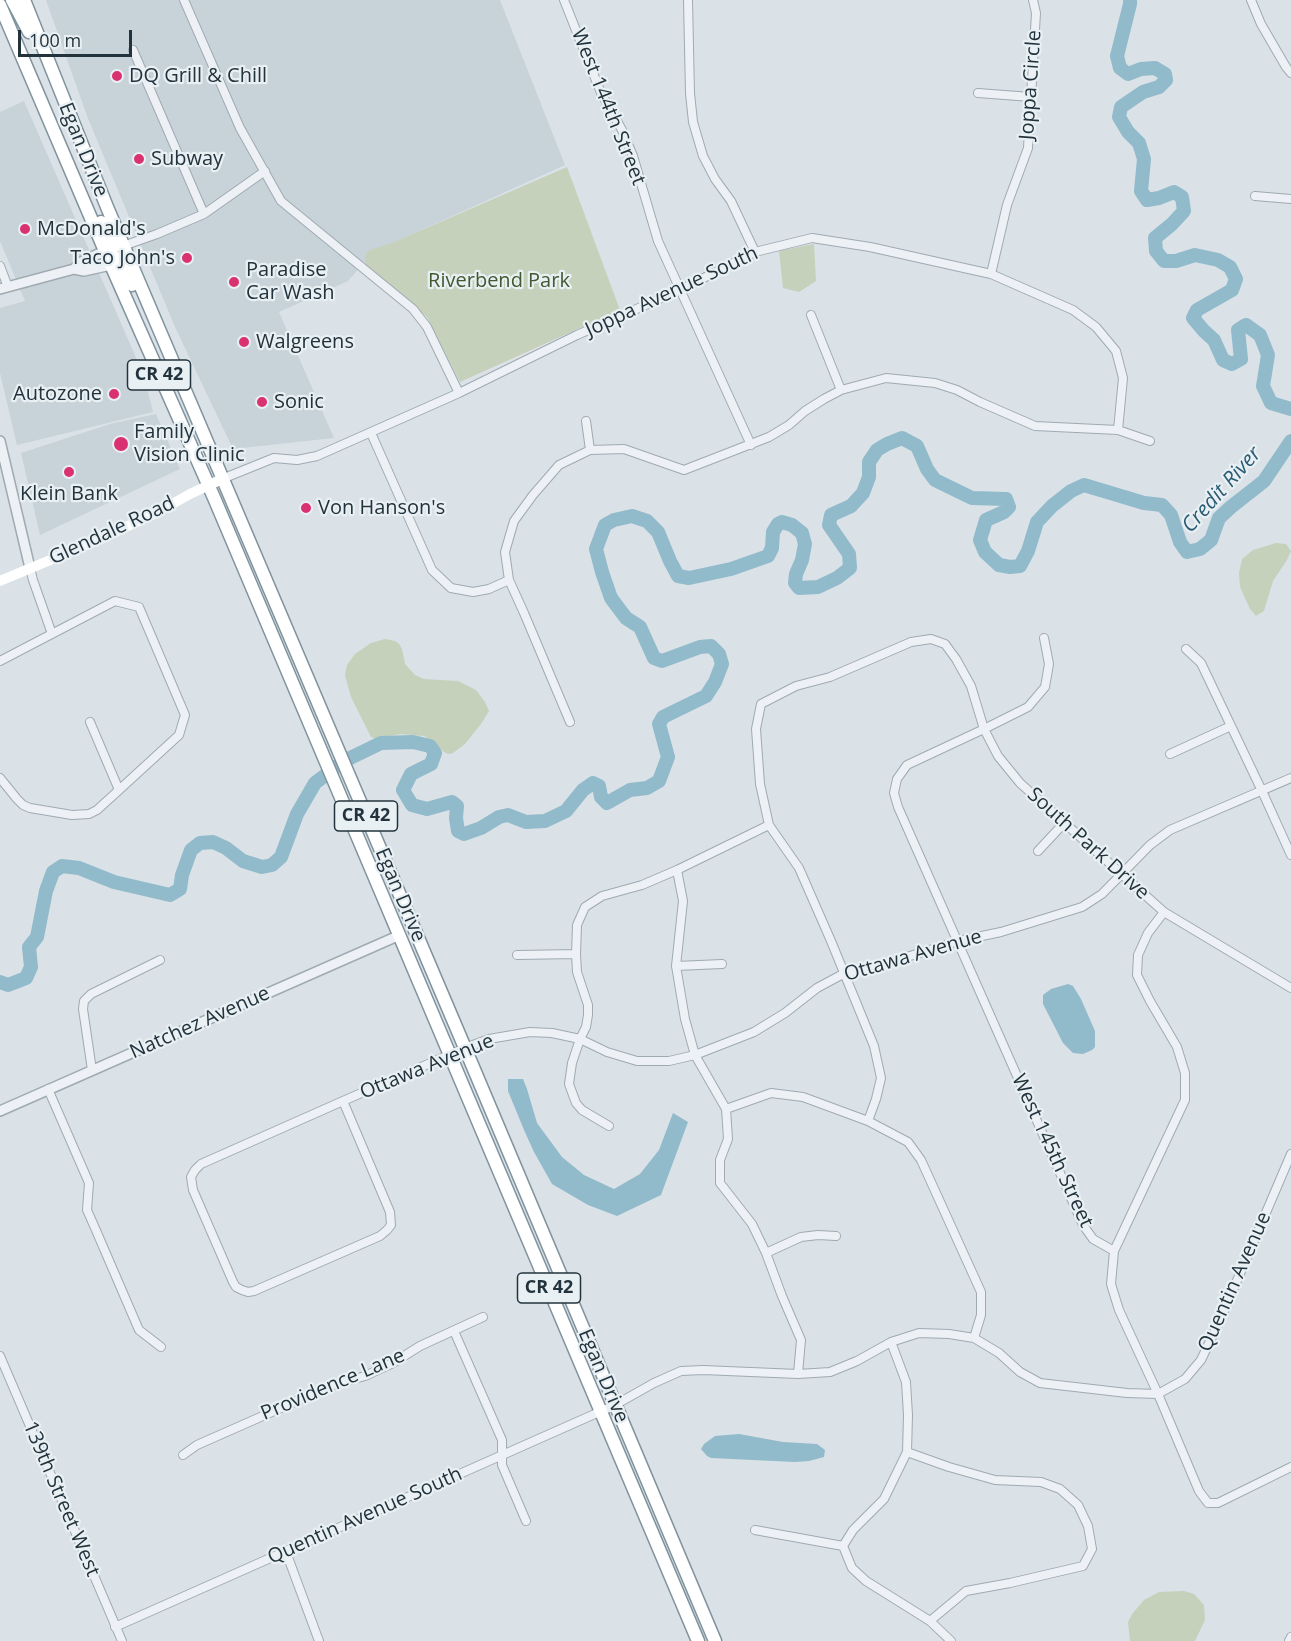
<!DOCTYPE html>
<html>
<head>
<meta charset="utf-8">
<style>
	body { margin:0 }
	#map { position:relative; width:1291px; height:1641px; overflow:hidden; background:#dae2e7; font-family:"Open Sans",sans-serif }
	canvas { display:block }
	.scale { position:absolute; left:18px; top:30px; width:114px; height:27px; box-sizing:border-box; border:3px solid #23333d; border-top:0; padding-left:8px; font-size:18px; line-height:21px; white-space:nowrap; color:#23333d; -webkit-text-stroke:4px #e9f0f4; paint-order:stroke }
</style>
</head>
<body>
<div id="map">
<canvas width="1291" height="1641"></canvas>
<div class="scale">100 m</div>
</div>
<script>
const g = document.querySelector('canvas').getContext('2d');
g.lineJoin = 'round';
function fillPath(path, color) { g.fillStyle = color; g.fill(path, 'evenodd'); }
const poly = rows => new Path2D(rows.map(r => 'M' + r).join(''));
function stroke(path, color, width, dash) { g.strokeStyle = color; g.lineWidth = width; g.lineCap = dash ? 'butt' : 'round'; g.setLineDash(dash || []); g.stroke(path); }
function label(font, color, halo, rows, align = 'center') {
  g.font = font + ' "Open Sans",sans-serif'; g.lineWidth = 4.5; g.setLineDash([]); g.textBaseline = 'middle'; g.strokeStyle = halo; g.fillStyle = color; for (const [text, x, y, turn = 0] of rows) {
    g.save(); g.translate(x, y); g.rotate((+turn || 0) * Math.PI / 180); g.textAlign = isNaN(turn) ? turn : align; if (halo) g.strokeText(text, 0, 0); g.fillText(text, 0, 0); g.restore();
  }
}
const built = poly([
	[46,0,500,0,565,165,373,252,348,281,279,312,334,438,233,449,175,327,87,116],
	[24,101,144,376,153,412,17,445,0,373,0,308,25,301,0,241,0,112],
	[156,414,180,469,40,535,21,453,110,424]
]);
const green = poly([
	[567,167,620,310,460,382,427,317,365,266,365,255,370,250,392,243],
	[814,244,816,281,799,292,783,288,779,251],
	[1276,543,1286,544,1291,551,1287,560,1273,581,1264,611,1256,616,1250,609,1240,587,1239,573,1242,559,1253,550],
	[385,639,395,641,399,644,402,649,405,664,415,675,424,679,458,681,476,690,485,702,489,711,481,724,465,744,453,753,448,754,444,752,433,741,424,736,400,734,376,739,371,737,351,697,345,675,347,665,355,654,371,643],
	[1184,1591,1194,1594,1204,1605,1205,1620,1195,1641,1130,1641,1128,1622,1132,1614,1144,1600,1159,1592]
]);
const water = poly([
	[1068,984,1073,986,1081,999,1095,1031,1095,1047,1092,1050,1083,1054,1073,1053,1063,1043,1043,1004,1043,995,1051,989],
	[508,1079,523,1079,527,1089,537,1123,562,1157,584,1175,614,1189,640,1174,659,1150,673,1113,688,1122,661,1195,617,1216,588,1205,552,1184,534,1152,524,1130,508,1091],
	[739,1434,783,1442,817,1444,825,1450,824,1457,809,1461,795,1462,711,1458,707,1456,701,1449,704,1444,715,1436]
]);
const river = poly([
	[1130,0,1130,4,1117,56,1120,68,1128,74,1141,69,1155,68,1165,74,1166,80,1159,87,1143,92,1121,107,1119,117,1128,132,1139,143,1144,159,1141,191,1147,200,1159,198,1174,192,1182,197,1184,211,1172,224,1155,238,1156,251,1164,261,1176,261,1195,255,1218,260,1230,267,1236,279,1232,290,1197,310,1193,318,1204,331,1214,340,1223,360,1232,364,1241,359,1238,330,1246,325,1260,335,1268,355,1263,386,1271,403,1291,409],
	[0,982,8,985,26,978,31,967,29,947,37,937,46,891,53,872,62,866,79,868,114,882,170,895,180,889,182,875,191,850,200,843,213,842,226,848,243,861,262,867,272,865,281,857,297,814,315,783,344,761,381,743,413,742,430,746,435,753,431,764,411,774,403,790,412,805,427,809,452,802,457,806,456,818,458,831,464,834,481,828,499,817,508,815,526,822,545,821,566,811,583,790,593,783,599,786,601,797,607,803,630,790,647,788,659,781,668,757,659,724,663,717,706,696,715,682,722,664,719,654,711,646,700,647,662,661,654,658,640,627,626,618,611,598,602,572,596,549,605,525,614,520,632,516,647,521,658,532,670,561,678,576,689,578,731,569,768,556,772,548,773,532,778,524,782,522,792,525,802,533,805,544,802,560,796,574,795,583,799,588,818,587,837,578,850,568,849,554,829,525,831,515,851,506,863,493,869,477,869,462,877,450,887,444,902,438,917,446,927,469,935,480,972,498,1006,499,1009,507,1004,512,986,520,980,540,985,552,999,565,1010,567,1020,566,1028,551,1037,522,1052,506,1071,491,1084,485,1144,503,1162,505,1171,515,1180,542,1187,552,1200,549,1211,540,1219,518,1231,507,1264,481,1291,441]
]);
const minor = poly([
	[184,0,240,128,281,201,413,309,427,327,459,393],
	[564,0,601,93,622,130,633,156,658,241,751,445],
	[688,0,690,93,693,122,703,156,715,179,731,201,755,252],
	[1251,0,1261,24,1286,67,1291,73],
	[133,50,204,214],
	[978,93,1031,97],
	[1255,196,1291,199],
	[123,246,157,234,204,214,265,171],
	[0,266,8,287],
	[991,274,1007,205,1028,148,1036,13,1033,0],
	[811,315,841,390],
	[586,421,590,450],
	[371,433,432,570,451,588,473,592,489,589,509,580],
	[222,479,274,458,297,460,317,456,459,393,577,335,680,290,755,252,812,238,870,247,991,274,1073,310,1096,327,1116,351,1123,378,1118,430],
	[30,568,33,580,52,634],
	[1044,638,1049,664,1045,687,1028,707,984,729,907,765,897,779,894,793,898,807,1083,1225,1093,1239,1114,1251],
	[1186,649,1201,663,1262,791,1291,855],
	[0,661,115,601,139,607,185,715,179,735,119,790,97,810,89,814,72,815,30,808,23,805,17,799,0,778],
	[90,722,119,790],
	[570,722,524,613,509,580,505,552,514,521,533,495,559,465,590,450,624,449,684,470,769,437,789,425,805,411,824,399,841,390,886,378,935,383,957,390,980,402,1035,426,1118,430,1150,441],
	[1170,754,1231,726],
	[1038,851,1065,822],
	[677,870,683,901,676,966,685,1019,695,1055,726,1109,728,1139,720,1160,720,1183,752,1224,766,1253,782,1296,801,1340,798,1374],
	[1164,912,1148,933,1138,955,1137,975,1150,1001,1177,1047,1185,1073,1185,1100,1114,1251,1111,1284,1119,1310,1158,1394,1199,1491,1208,1503,1218,1503,1291,1467],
	[517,955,576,954],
	[676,966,722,964],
	[92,1070,83,1009,84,1001,91,994,160,960],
	[48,1089,89,1183,87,1210,95,1228,139,1330,161,1347],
	[343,1101,390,1212,391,1225,387,1230,380,1236,254,1291,248,1292,242,1290,236,1287,233,1282,193,1190,191,1177,195,1170,201,1164,343,1101,465,1048,489,1039,530,1032,552,1033,580,1039,607,1052,637,1061,669,1061,695,1055,754,1032,785,1013,817,988,843,974,894,961,958,941,1001,932,1082,907,1102,894,1150,845,1170,830,1291,778],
	[726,1109,771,1093,803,1097,868,1121],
	[609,1126,582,1110,576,1103,569,1084,572,1063,580,1039,586,1027,588,1015,588,1005,577,972,576,954,577,925,585,907,602,896,642,885,677,870,769,825],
	[766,1253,801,1237,818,1235,836,1236],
	[454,1331,502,1440,502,1465,526,1521],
	[974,1338,981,1315,981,1292,921,1160,908,1142,868,1121,876,1099,881,1078,874,1046,831,941,799,868,769,825,760,784,756,729,761,704,796,686,830,677,911,642,931,639,945,644,956,659,971,686,984,729,998,756,1020,783,1164,912,1291,988],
	[891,1342,906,1382,908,1415,907,1452,884,1499,853,1530,843,1546,852,1568,866,1581,930,1621,951,1641],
	[0,1356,122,1641],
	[907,1452,949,1467,995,1480,1041,1482,1060,1489,1078,1505,1088,1526,1092,1549,1083,1566,1010,1583,966,1591,930,1621],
	[183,1455,197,1445,333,1385,365,1376,393,1363,420,1346,483,1317],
	[755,1530,843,1546],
	[286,1552,319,1641],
	[115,1627,615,1405,654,1383,681,1371,703,1370,798,1374,830,1372,857,1361,891,1342,919,1333,949,1334,974,1338,999,1353,1020,1372,1040,1383,1127,1393,1158,1394,1185,1379,1201,1360,1221,1318,1291,1154],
	[1289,1641,1291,1637]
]);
const tertiary = poly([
	[74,269,81,262,98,254,106,253],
	[0,289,74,269,84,271,111,265],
	[0,441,30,568],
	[0,1111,400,935]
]);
const secondary = poly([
	[0,581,96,541,158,512,190,494,222,479]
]);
const trunk = poly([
	[12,0,29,32],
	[24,0,107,207,465,1048,715,1641],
	[0,5,111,265,215,500,698,1641],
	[101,222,112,242,116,245,123,246],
	[106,253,115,257,119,261,132,285]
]);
const markers = [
	[117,76,6,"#da3170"],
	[139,159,6,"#da3170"],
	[25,229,6,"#da3170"],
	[187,258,6,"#da3170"],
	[234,282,6,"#da3170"],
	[244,342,6,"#da3170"],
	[114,394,6,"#da3170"],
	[262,402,6,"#da3170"],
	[121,444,8,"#da3170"],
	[69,472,6,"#da3170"],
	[306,508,6,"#da3170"]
];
const shields = [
	[159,375,63],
	[366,816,63],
	[549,1288,63]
];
const shieldNames = [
	["CR 42",159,375],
	["CR 42",366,816],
	["CR 42",549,1288]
];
const poiNames = [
	["DQ Grill & Chill",129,76],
	["Subway",151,159],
	["McDonald's",37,229],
	["Taco John's",175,258,"right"],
	["Paradise",246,270],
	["Car Wash",246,293],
	["Walgreens",256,342],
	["Autozone",102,394,"right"],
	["Sonic",274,402],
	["Family",134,432],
	["Vision Clinic",134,455],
	["Klein Bank",69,494,"center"],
	["Von Hanson's",318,508]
];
const streetNames = [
	["Joppa Circle",1031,85,-86],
	["West 144th Street",608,107,68],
	["Egan Drive",83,150,68],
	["Joppa Avenue South",672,292,-25],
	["Glendale Road",112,531,-25],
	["South Park Drive",1088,844,42],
	["Egan Drive",400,895,67],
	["Ottawa Avenue",913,956,-16],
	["Natchez Avenue",200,1023,-24],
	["Ottawa Avenue",427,1067,-22],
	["West 145th Street",1052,1151,65],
	["Quentin Avenue",1235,1282,-66],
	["Egan Drive",603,1376,67],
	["Providence Lane",333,1385,-23],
	["139th Street West",61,1499,67],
	["Quentin Avenue South",365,1516,-24]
];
const parkNames = [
	["Riverbend Park",499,281]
];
const waterNames = [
	["Credit River",1222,490,-48]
];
fillPath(built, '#c8d2d9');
fillPath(green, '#c5d1ba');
fillPath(water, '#91bacb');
stroke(river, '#91bacb', 14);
stroke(minor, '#9faab1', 10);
stroke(tertiary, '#9faab1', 12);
stroke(trunk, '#80939e', 15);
stroke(minor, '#edf1f5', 8);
stroke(tertiary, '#edf1f5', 9);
stroke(secondary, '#fff', 10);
stroke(trunk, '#fff', 12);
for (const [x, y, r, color] of markers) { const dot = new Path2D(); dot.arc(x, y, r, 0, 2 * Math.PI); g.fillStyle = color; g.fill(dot); stroke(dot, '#e9f0f4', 2); }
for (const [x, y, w] of shields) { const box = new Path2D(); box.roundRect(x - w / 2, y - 15, w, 30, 4.5); g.fillStyle = '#e9f0f4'; g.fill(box); stroke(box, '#23333d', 1.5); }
label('bold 18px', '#23333d', null, shieldNames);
label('20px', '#23333d', '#e9f0f4', poiNames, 'left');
label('20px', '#23333d', '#e9f0f4', streetNames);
label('20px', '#415a2f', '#e9f0f4', parkNames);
label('italic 21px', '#2a5c75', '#e9f0f4', waterNames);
</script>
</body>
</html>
